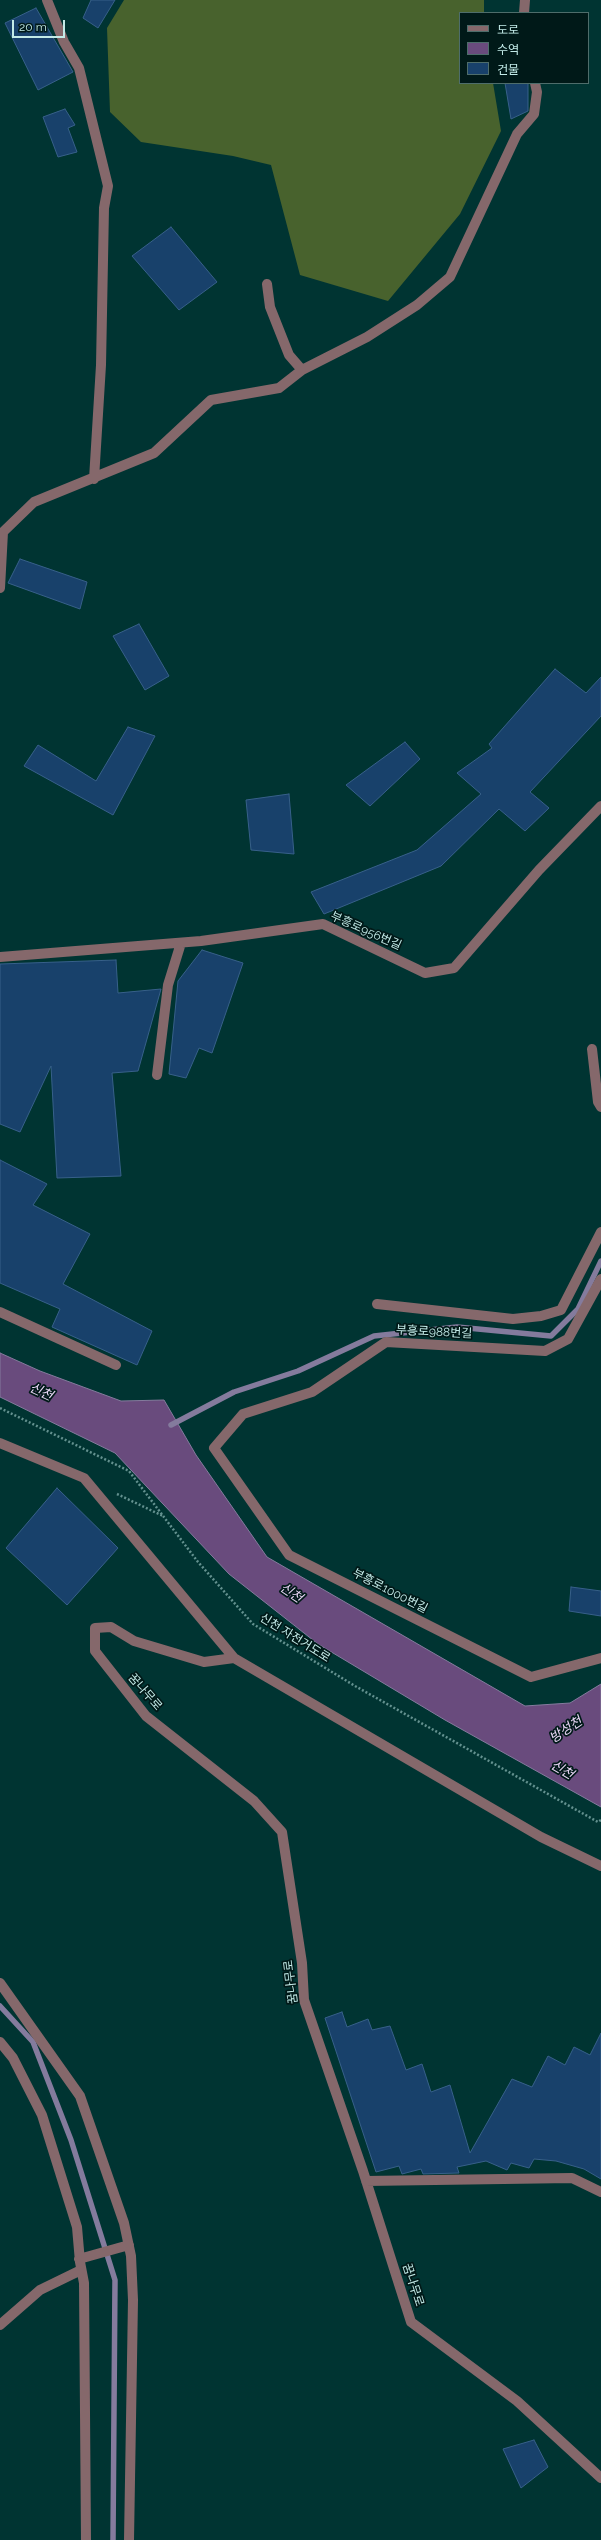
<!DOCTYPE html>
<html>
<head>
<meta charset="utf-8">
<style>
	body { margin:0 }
	#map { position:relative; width:601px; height:2540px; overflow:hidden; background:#003432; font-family:Raleway,"Noto Sans KR",sans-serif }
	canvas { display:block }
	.legend { position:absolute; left:459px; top:12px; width:130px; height:72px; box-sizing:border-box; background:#001918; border:1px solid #4e6d6b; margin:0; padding:5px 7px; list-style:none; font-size:12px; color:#c3ebe8 }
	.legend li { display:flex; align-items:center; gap:8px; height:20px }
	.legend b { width:20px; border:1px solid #4e6d6b }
	.scale { position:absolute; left:12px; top:20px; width:53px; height:18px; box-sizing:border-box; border:2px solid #c3ebe8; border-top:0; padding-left:5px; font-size:12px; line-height:14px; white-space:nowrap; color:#c3ebe8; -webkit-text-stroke:3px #001918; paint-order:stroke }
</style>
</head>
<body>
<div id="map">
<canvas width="601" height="2540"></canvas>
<ul class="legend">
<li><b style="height:5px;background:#85686b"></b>도로</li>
<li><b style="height:11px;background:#694b7d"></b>수역</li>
<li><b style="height:11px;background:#18416b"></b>건물</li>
</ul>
<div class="scale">20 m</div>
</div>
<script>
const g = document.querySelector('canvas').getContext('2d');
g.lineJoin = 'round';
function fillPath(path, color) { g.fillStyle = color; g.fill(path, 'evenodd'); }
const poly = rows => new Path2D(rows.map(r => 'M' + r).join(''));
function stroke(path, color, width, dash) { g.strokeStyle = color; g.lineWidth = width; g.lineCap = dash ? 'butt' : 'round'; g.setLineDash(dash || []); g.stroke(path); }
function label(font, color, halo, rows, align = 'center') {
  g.font = font + ' Raleway,"Noto Sans KR",sans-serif'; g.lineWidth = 3.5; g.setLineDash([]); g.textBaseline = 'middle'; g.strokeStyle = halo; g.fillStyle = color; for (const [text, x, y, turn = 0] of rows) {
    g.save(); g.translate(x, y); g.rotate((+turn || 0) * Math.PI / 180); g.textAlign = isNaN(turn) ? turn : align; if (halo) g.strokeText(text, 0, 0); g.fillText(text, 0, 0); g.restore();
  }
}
const forest = poly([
	[124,0,484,0,484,13,460,13,460,83,493,83,501,131,460,214,388,301,300,275,271,165,233,156,141,142,110,112,107,28]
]);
const water = poly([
	[0,1353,40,1371,121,1401,164,1400,196,1455,267,1557,525,1706,570,1703,601,1684,601,1807,445,1720,318,1644,229,1574,115,1453,0,1397,0,1353]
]);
const stream = poly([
	[171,1425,234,1392,298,1371,374,1336,457,1327,551,1336,578,1309,601,1261],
	[0,2006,33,2042,71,2140,115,2280,113,2540]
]);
const building = poly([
	[91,0,115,0,98,28,83,18,91,0],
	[36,8,73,72,38,90,5,23,36,8],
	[505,83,528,83,528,111,511,119,505,83],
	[65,109,75,125,68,128,77,152,58,157,43,117,65,109],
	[171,227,217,282,179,310,132,256,171,227],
	[20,559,87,582,80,609,8,583,20,559],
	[139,624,169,676,145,690,113,636,139,624],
	[555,669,586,693,601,677,601,716,530,792,549,808,525,831,499,809,441,866,324,914,311,892,417,850,481,794,457,773,492,748,489,744,555,669],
	[128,727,155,736,113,815,24,766,38,745,96,781,128,727],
	[405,742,420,759,370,806,346,785,405,742],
	[289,794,294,854,251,850,246,800,289,794],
	[202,950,243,963,212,1053,199,1048,186,1078,169,1074,178,981,202,950],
	[116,960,118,993,161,989,138,1071,112,1073,121,1176,57,1178,51,1066,20,1132,0,1124,0,964,116,960],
	[0,1160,47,1184,33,1205,90,1234,63,1284,152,1331,137,1365,52,1327,60,1309,0,1283,0,1160],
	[57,1488,118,1548,67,1605,6,1548,57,1488],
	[571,1587,601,1591,601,1616,569,1611,571,1587],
	[342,2012,347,2027,368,2019,372,2030,390,2026,406,2070,422,2064,431,2092,450,2085,470,2153,512,2079,532,2087,548,2056,565,2065,574,2047,590,2055,601,2033,601,2179,584,2169,556,2161,534,2159,529,2168,511,2163,507,2170,486,2161,457,2167,459,2173,423,2174,421,2169,402,2174,399,2166,376,2172,325,2018,342,2012],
	[534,2440,548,2467,521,2488,503,2449,534,2440]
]);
const path = poly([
	[0,1408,129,1471,198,1562,253,1624,355,1686,598,1822,601,1820],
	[117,1494,163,1516]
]);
const minor = poly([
	[47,0,64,42,79,68,108,186,104,208,101,365,94,479],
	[524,13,525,0],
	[267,284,270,307,289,355,302,370],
	[0,588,3,532,34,502,154,453,211,400,279,388,302,370,367,337,417,305,450,277,517,134,534,114,537,92,535,83],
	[0,957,201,941,323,924,425,973,454,968,539,870,601,806],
	[592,1049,598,1102,601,1107],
	[157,1075,168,985,181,943],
	[601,1279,568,1339,545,1351,386,1342,312,1392,243,1414,214,1448,289,1555,531,1677,601,1658],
	[377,1304,513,1319,541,1316,561,1310,601,1232],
	[0,1312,116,1365],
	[0,1443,84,1478,234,1658,541,1837,601,1866],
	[234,1658,204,1662,134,1641,111,1627,95,1628,95,1651,146,1716,254,1801,282,1832,302,1963,304,2000,363,2171,411,2322,517,2401,601,2478],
	[0,1983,80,2096,124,2223,131,2256,133,2300,129,2540],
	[0,2042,13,2058,42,2115,77,2227,80,2262,84,2283,86,2540],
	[366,2181,572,2178,601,2192],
	[79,2259,129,2245],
	[0,2325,40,2290,81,2270]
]);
const streetNames = [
	["부흥로956번길",366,931,24],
	["부흥로988번길",434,1332,3],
	["부흥로1000번길",390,1591,27],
	["신천 자전거도로",295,1638,32],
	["꿈나무로",145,1692,49],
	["꿈나무로",291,1982,-97],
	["꿈나무로",413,2285,72]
];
const waterNames = [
	["신천",41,1392,25],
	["신천",291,1593,34],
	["방성천",566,1730,-34],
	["신천",562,1770,31]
];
fillPath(forest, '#48622d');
fillPath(water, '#694b7d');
stroke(water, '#847b9d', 1);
stroke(stream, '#847b9d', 5.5);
fillPath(building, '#18416b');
stroke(building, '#37608a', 1);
stroke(path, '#63918f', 2.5, [2, 2]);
stroke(minor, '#85686b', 10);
label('12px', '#c3ebe8', '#001918', streetNames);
label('italic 13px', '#ead8f7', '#001918', waterNames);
</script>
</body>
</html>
